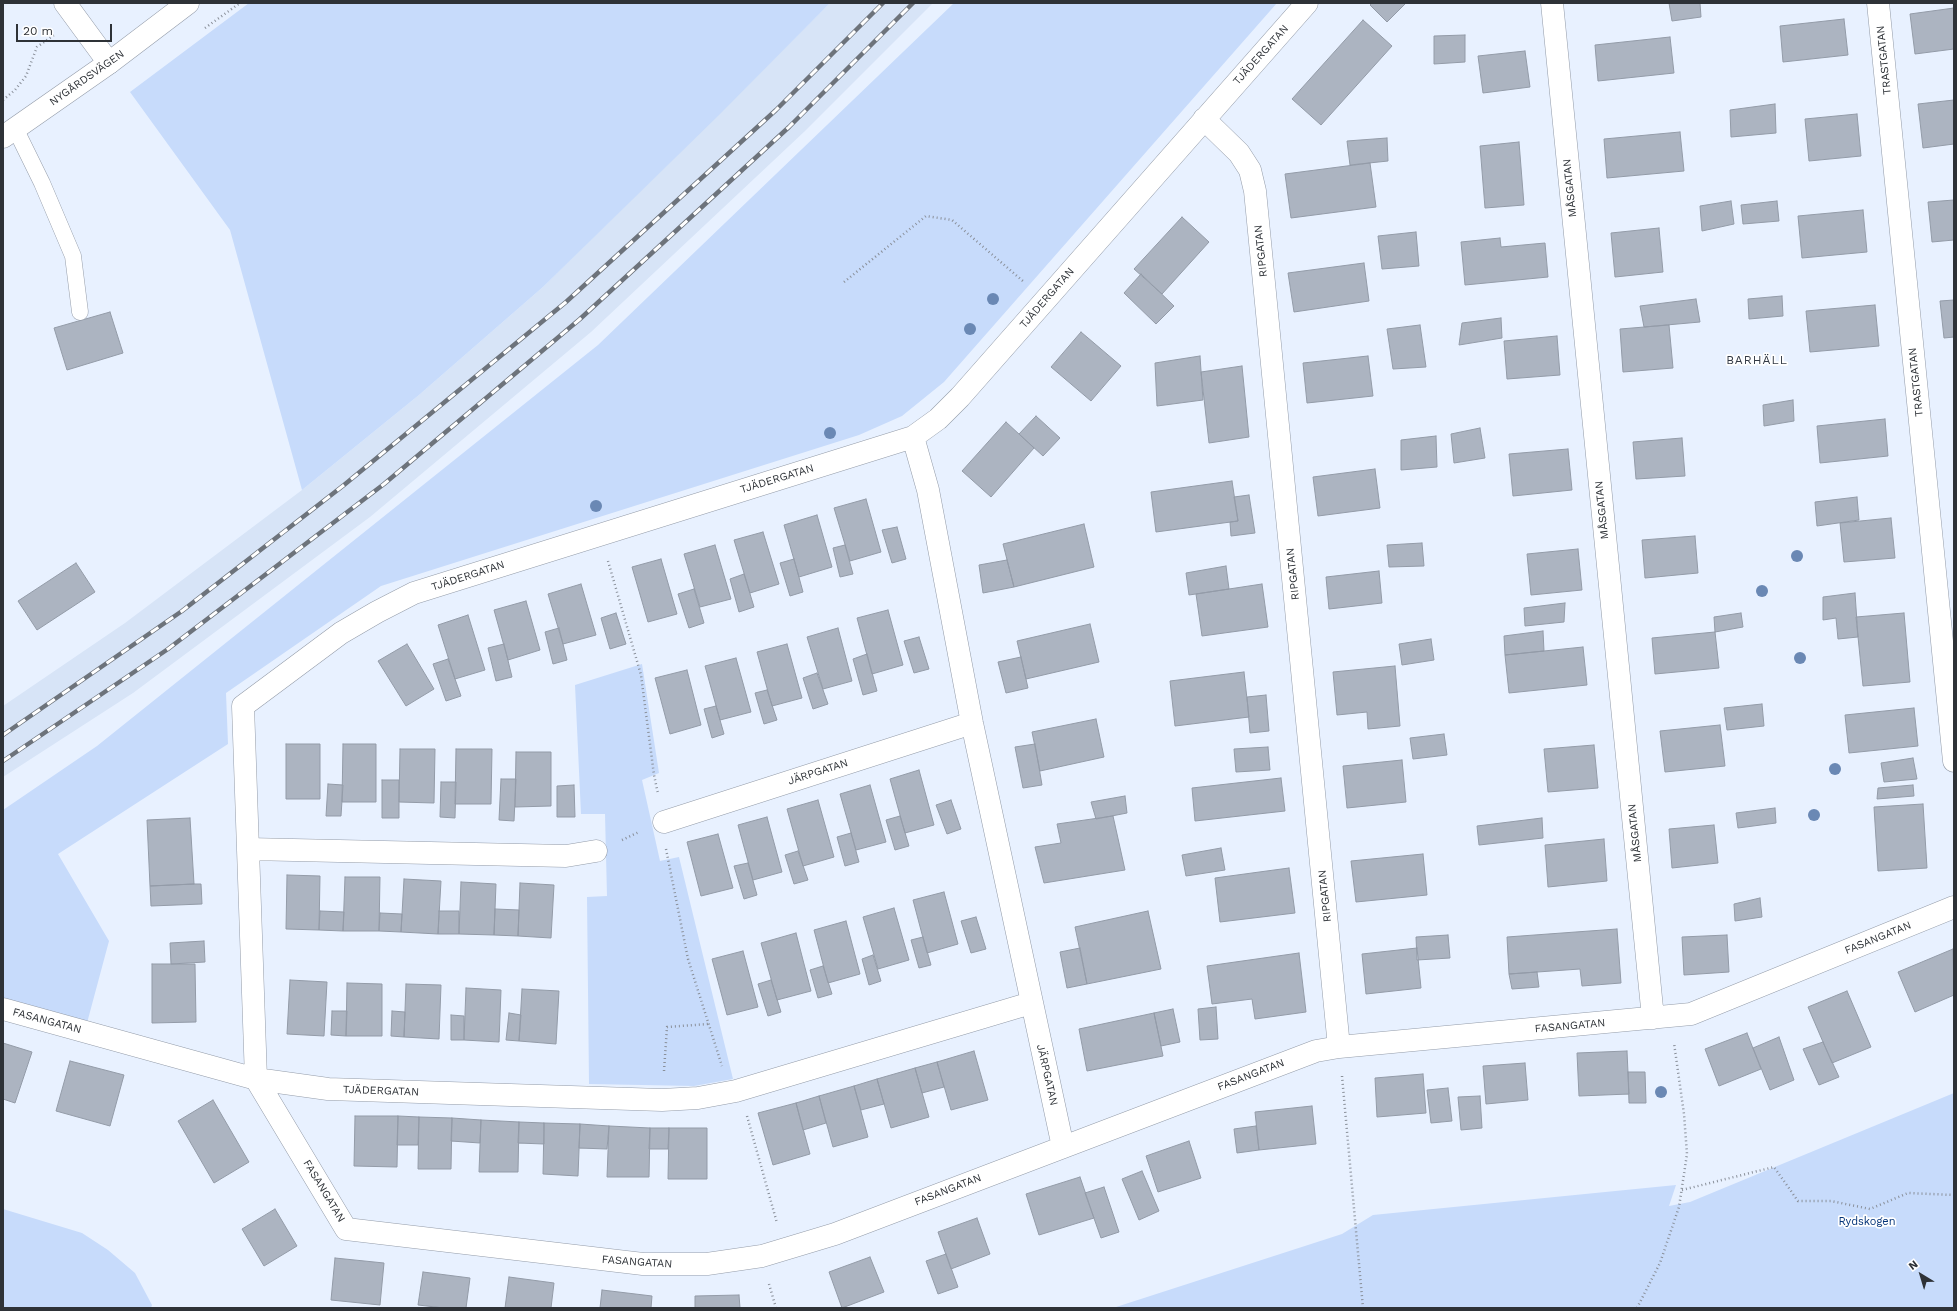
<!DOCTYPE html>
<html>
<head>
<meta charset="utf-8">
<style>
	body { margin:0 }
	#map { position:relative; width:1957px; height:1311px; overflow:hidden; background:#e8f1ff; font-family:"Work Sans",sans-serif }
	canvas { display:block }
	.frame { position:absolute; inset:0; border:4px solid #2e3237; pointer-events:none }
	.north { position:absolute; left:1901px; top:1255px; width:40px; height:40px; -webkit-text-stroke:3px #fff; paint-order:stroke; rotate:322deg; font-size:11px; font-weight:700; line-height:16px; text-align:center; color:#2e3237 }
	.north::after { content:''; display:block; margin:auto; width:14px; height:18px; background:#2e3237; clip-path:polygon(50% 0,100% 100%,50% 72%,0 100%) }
	.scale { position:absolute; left:16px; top:24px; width:96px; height:18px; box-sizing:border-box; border:2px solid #2e3237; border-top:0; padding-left:5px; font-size:12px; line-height:14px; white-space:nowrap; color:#2e3237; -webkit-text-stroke:3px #fff; paint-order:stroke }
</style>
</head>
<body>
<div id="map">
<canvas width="1957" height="1311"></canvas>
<div class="frame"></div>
<div class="north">N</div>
<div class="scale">20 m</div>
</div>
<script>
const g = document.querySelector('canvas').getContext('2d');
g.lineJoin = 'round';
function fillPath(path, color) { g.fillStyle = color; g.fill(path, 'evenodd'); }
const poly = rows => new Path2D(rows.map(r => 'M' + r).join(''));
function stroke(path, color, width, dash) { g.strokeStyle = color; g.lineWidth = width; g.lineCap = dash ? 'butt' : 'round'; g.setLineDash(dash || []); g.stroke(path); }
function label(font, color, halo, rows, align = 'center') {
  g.font = font + ' "Work Sans",sans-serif'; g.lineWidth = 3.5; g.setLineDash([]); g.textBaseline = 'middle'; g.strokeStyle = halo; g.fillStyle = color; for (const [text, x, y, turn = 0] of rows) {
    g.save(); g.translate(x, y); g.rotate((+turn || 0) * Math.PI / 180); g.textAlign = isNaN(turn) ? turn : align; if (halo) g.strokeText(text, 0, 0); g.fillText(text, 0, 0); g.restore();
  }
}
const built = poly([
	[830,3,933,3,805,131,591,332,370,517,133,693,3,777,3,706,125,623,302,490,419,395,543,287]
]);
const green = poly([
	[249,3,830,3,720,114,543,287,419,395,302,490,230,230,130,92],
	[954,3,1277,3,944,382,902,416,859,435,381,586,226,693,228,744,58,854,109,941,87,1023,3,1000,3,810,97,746,598,345],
	[642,664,659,773,642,780,660,861,679,857,733,1079,694,1086,589,1084,587,897,607,896,605,814,581,814,575,685],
	[1954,1093,1954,1308,1113,1308,1342,1234,1373,1215,1676,1185,1669,1206,1690,1202],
	[3,1209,82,1233,108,1250,135,1273,152,1305,151,1308,3,1308]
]);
const building = poly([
	[1372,3,1404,3,1405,4,1387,22,1370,5,1372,3],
	[1669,3,1700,3,1701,17,1672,21,1669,3],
	[1954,8,1954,49,1915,54,1910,14,1954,8],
	[1844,19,1848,55,1783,62,1780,26,1844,19],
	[1363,20,1392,46,1321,125,1292,99,1363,20],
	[1465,35,1465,62,1434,64,1434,36,1465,35],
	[1670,37,1674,73,1598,81,1595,45,1670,37],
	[1525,51,1530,87,1483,93,1478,56,1525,51],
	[1954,100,1954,144,1923,148,1918,104,1954,100],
	[1775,104,1776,133,1731,137,1730,110,1775,104],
	[1857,114,1861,156,1809,161,1805,119,1857,114],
	[1680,132,1684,171,1607,178,1604,139,1680,132],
	[1387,138,1388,161,1350,165,1347,141,1387,138],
	[1519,142,1524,205,1485,208,1480,146,1519,142],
	[1370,163,1376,207,1291,218,1285,174,1370,163],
	[1954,200,1954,240,1932,242,1928,202,1954,200],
	[1731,201,1734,224,1702,231,1700,206,1731,201],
	[1777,201,1779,221,1743,224,1741,205,1777,201],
	[1863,210,1867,252,1802,258,1798,216,1863,210],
	[1182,217,1209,242,1162,294,1134,269,1182,217],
	[1659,228,1663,272,1615,277,1611,233,1659,228],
	[1416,232,1419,266,1382,269,1378,236,1416,232],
	[1500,238,1501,247,1545,243,1548,277,1465,285,1461,242,1500,238],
	[1364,263,1369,301,1294,312,1288,273,1364,263],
	[1141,274,1174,306,1156,324,1124,293,1141,274],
	[1782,296,1783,316,1749,319,1748,299,1782,296],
	[1696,299,1700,322,1644,327,1640,306,1696,299],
	[1954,300,1954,337,1944,338,1940,301,1954,300],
	[1875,305,1879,346,1810,352,1806,311,1875,305],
	[110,312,123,353,67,370,54,328,110,312],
	[1501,318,1502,338,1459,345,1462,323,1501,318],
	[1420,325,1426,367,1393,369,1387,329,1420,325],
	[1669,325,1673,368,1623,372,1620,329,1669,325],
	[1081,332,1121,366,1091,401,1051,367,1081,332],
	[1557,336,1560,375,1507,379,1504,341,1557,336],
	[1200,356,1203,400,1157,406,1155,363,1200,356],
	[1368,356,1373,396,1307,403,1303,363,1368,356],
	[1242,366,1249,437,1209,443,1201,372,1242,366],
	[1793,400,1794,421,1764,426,1763,405,1793,400],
	[1036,416,1060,438,1043,456,1019,434,1036,416],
	[1885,419,1888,456,1820,463,1817,426,1885,419],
	[1006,422,1034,448,991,497,962,471,1006,422],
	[1480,428,1485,458,1454,463,1451,434,1480,428],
	[1436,436,1437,467,1401,470,1401,440,1436,436],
	[1682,438,1685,476,1636,479,1633,442,1682,438],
	[1568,449,1572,490,1513,496,1509,454,1568,449],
	[1375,469,1380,508,1318,516,1313,477,1375,469],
	[1232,481,1238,521,1156,532,1151,492,1232,481],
	[1249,495,1255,533,1231,536,1230,522,1238,521,1234,497,1249,495],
	[1857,497,1859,520,1817,526,1815,502,1857,497],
	[866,499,881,552,850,561,834,508,866,499],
	[817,515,832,567,799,577,784,525,817,515],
	[1891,518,1895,558,1844,562,1840,523,1891,518],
	[1084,524,1094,567,1014,587,1003,544,1084,524],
	[897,527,906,559,892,563,882,530,897,527],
	[763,532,779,584,750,593,734,540,763,532],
	[1695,536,1698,573,1645,578,1642,540,1695,536],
	[1422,543,1424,566,1389,567,1387,545,1422,543],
	[715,545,731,599,700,607,684,554,715,545],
	[845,545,853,574,840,577,833,548,845,545],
	[1578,549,1582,590,1531,595,1527,554,1578,549],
	[661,559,677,614,648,622,632,567,661,559],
	[794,559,803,592,790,596,780,563,794,559],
	[1007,560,1014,587,983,593,979,565,1007,560],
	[76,563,95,592,37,630,18,601,76,563],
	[1226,566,1229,589,1189,595,1186,573,1226,566],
	[1379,571,1382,603,1329,609,1326,577,1379,571],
	[744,574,754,607,739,612,730,579,744,574],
	[581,584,596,635,563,644,548,594,581,584],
	[1262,584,1268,627,1202,636,1196,594,1262,584],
	[694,589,704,623,689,628,678,594,694,589],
	[1855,593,1858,637,1838,639,1836,618,1823,620,1823,597,1855,593],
	[526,601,540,650,508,660,494,610,526,601],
	[1565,603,1564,622,1525,626,1524,608,1565,603],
	[888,610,903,665,872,674,857,618,888,610],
	[616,613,626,644,610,649,601,618,616,613],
	[1741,613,1743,627,1715,632,1714,617,1741,613],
	[1904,613,1910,682,1863,686,1856,617,1904,613],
	[468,615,485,670,455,679,438,625,468,615],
	[1090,624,1099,662,1026,679,1017,641,1090,624],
	[559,628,567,660,553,664,545,632,559,628],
	[838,628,852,681,823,689,807,637,838,628],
	[1543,631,1544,651,1505,655,1504,636,1543,631],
	[1715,632,1719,668,1655,674,1652,638,1715,632],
	[919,637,929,669,914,673,904,641,919,637],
	[1431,639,1434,660,1402,665,1399,644,1431,639],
	[407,644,434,689,406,706,378,661,407,644],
	[504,644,512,677,496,681,488,648,504,644],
	[787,644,802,698,772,706,757,652,787,644],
	[1583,647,1587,685,1509,693,1505,655,1583,647],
	[867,654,877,691,863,695,853,659,867,654],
	[1021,657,1028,688,1006,693,998,662,1021,657],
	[736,658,751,712,720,720,705,666,736,658],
	[448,659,461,696,446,701,433,664,448,659],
	[1395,666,1400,726,1368,729,1367,712,1337,715,1333,672,1395,666],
	[687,670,701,725,670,734,655,678,687,670],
	[1244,672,1249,717,1175,726,1170,681,1244,672],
	[817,673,828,704,813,709,803,678,817,673],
	[767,690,777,720,764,724,755,693,767,690],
	[1266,695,1269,731,1250,733,1247,697,1266,695],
	[1762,704,1764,726,1727,730,1724,708,1762,704],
	[716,706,724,734,712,738,704,709,716,706],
	[1914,708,1918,746,1849,753,1845,715,1914,708],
	[1096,719,1104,757,1040,771,1032,732,1096,719],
	[1720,725,1725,766,1665,772,1660,731,1720,725],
	[1444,734,1447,755,1413,759,1410,738,1444,734],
	[286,744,320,744,320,799,286,799,286,744],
	[343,744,376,744,376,802,342,802,343,744],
	[1035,744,1042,785,1023,788,1015,747,1035,744],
	[1594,745,1598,788,1548,792,1544,749,1594,745],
	[1268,747,1270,770,1236,772,1234,749,1268,747],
	[400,749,435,749,434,803,399,802,400,749],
	[456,749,492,749,491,804,455,804,456,749],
	[516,752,551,752,551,806,515,807,516,752],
	[1913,758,1917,779,1884,782,1881,763,1913,758],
	[1402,760,1406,802,1347,808,1343,766,1402,760],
	[919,770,934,825,905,833,890,779,919,770],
	[1281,778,1285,811,1195,821,1192,788,1281,778],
	[501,779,516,779,514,821,499,820,501,779],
	[382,780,399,780,399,818,382,818,382,780],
	[441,782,456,782,455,818,440,817,441,782],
	[328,784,343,785,341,816,326,816,328,784],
	[574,785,575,817,557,817,557,786,574,785],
	[870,785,886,842,856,850,840,794,870,785],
	[1913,785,1914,796,1877,799,1878,788,1913,785],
	[1125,796,1127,813,1096,819,1091,802,1125,796],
	[818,800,834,857,803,866,787,809,818,800],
	[951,800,961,829,947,834,936,805,951,800],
	[1923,804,1927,868,1878,871,1874,807,1923,804],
	[1775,808,1776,823,1738,828,1736,813,1775,808],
	[900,816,909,846,895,850,886,820,900,816],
	[1113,816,1125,870,1044,883,1035,847,1061,843,1057,824,1113,816],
	[767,817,782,872,753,880,738,825,767,817],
	[190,818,194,884,150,886,147,820,190,818],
	[1542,818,1543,838,1479,845,1477,826,1542,818],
	[1714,825,1718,863,1672,868,1669,829,1714,825],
	[851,833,859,862,845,866,837,837,851,833],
	[718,834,733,888,701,896,687,842,718,834],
	[1604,839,1607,881,1548,887,1545,845,1604,839],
	[1221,848,1225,870,1186,876,1182,855,1221,848],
	[798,851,808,880,794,884,785,855,798,851],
	[1423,854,1427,895,1356,902,1351,861,1423,854],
	[748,863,757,895,744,899,734,866,748,863],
	[1289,868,1295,913,1220,922,1215,878,1289,868],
	[287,875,320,876,319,930,286,929,287,875],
	[345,877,380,877,379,931,343,931,345,877],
	[404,879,441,881,438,934,401,932,404,879],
	[461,882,496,884,494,935,459,934,461,882],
	[520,883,554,885,551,938,518,936,520,883],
	[194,884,201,884,202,904,151,906,150,886,194,884],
	[944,892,958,944,927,953,913,900,944,892],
	[1760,898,1762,917,1735,921,1734,904,1760,898],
	[894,908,909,960,878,969,863,917,894,908],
	[495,909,519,910,518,936,494,935,495,909],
	[320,911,344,912,343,931,319,930,320,911],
	[439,911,459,911,459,934,438,934,439,911],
	[1148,911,1161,969,1087,984,1075,927,1148,911],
	[380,913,402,914,401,932,379,931,380,913],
	[976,917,986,949,971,953,961,921,976,917],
	[846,921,860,974,828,983,814,930,846,921],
	[1617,929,1621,983,1582,986,1580,969,1509,974,1507,937,1617,929],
	[796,933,811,991,777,1000,761,943,796,933],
	[1448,935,1450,958,1417,960,1416,937,1448,935],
	[1727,935,1729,972,1684,975,1682,937,1727,935],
	[923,937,931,965,919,968,911,940,923,937],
	[204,941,205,962,171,964,170,943,204,941],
	[1080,948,1087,984,1067,988,1060,952,1080,948],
	[1417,948,1421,988,1366,994,1362,954,1417,948],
	[1953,949,1954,995,1915,1012,1898,972,1953,949],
	[743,951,758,1007,727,1015,712,959,743,951],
	[1299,953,1306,1012,1255,1019,1252,999,1212,1004,1207,966,1299,953],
	[873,955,881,981,869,985,862,959,873,955],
	[152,964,195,964,196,1022,152,1023,152,964],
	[823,966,832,994,818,998,810,970,823,966],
	[1537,972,1539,987,1512,989,1509,974,1537,972],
	[290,980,327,982,324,1036,287,1034,290,980],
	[771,980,781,1012,768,1016,758,984,771,980],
	[347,983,382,984,382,1036,346,1036,347,983],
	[406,984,441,985,439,1039,404,1037,406,984],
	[466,988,501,990,499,1042,464,1040,466,988],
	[522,989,559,991,556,1044,519,1041,522,989],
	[1847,991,1871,1047,1832,1063,1808,1007,1847,991],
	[1216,1007,1218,1039,1200,1040,1198,1009,1216,1007],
	[1173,1009,1180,1042,1161,1046,1154,1013,1173,1009],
	[332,1011,347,1011,346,1036,331,1035,332,1011],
	[392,1011,405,1012,404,1037,391,1036,392,1011],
	[509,1013,521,1015,519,1041,506,1040,509,1013],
	[1154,1013,1163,1056,1087,1071,1079,1029,1154,1013],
	[451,1015,464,1016,464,1040,451,1040,451,1015],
	[1747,1033,1761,1069,1719,1086,1705,1049,1747,1033],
	[1779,1037,1794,1080,1770,1090,1753,1048,1779,1037],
	[1823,1042,1839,1077,1819,1085,1803,1049,1823,1042],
	[3,1043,32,1052,15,1103,3,1099,3,1043],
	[974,1051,988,1100,951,1110,937,1062,974,1051],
	[1627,1051,1629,1094,1579,1096,1577,1053,1627,1051],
	[70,1061,124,1075,110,1126,56,1111,70,1061],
	[937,1062,944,1087,922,1093,915,1068,937,1062],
	[1525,1063,1528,1100,1486,1104,1483,1066,1525,1063],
	[915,1068,929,1117,891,1128,877,1079,915,1068],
	[1628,1072,1645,1072,1646,1103,1629,1103,1628,1072],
	[1423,1074,1426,1113,1377,1117,1375,1078,1423,1074],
	[877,1079,884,1104,861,1110,854,1086,877,1079],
	[854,1086,868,1137,833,1147,819,1096,854,1086],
	[1448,1088,1452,1121,1431,1123,1427,1090,1448,1088],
	[819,1096,826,1123,803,1130,796,1103,819,1096],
	[1480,1096,1482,1128,1461,1130,1458,1097,1480,1096],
	[213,1100,249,1162,214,1183,178,1121,213,1100],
	[796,1103,810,1154,773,1165,758,1113,796,1103],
	[1312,1106,1316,1144,1259,1150,1255,1112,1312,1106],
	[355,1116,398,1116,397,1167,354,1166,355,1116],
	[398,1116,419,1117,418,1145,397,1145,398,1116],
	[419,1117,452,1118,451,1169,418,1169,419,1117],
	[452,1118,481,1120,480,1143,451,1141,452,1118],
	[481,1120,519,1122,518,1172,479,1172,481,1120],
	[519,1122,544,1123,544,1144,518,1143,519,1122],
	[544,1123,580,1124,578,1176,543,1174,544,1123],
	[580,1124,609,1126,607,1149,579,1148,580,1124],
	[609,1126,650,1128,649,1177,607,1177,609,1126],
	[1256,1126,1259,1150,1237,1153,1234,1129,1256,1126],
	[650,1128,669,1128,668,1149,649,1149,650,1128],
	[669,1128,707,1128,707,1179,668,1179,669,1128],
	[1189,1141,1201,1178,1158,1192,1146,1156,1189,1141],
	[1142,1171,1159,1211,1139,1220,1122,1179,1142,1171],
	[1080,1177,1094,1218,1039,1235,1026,1194,1080,1177],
	[1104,1187,1119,1232,1101,1238,1085,1193,1104,1187],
	[275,1209,297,1246,264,1266,242,1229,275,1209],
	[977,1218,990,1254,951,1269,938,1232,977,1218],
	[946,1254,958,1287,938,1294,926,1261,946,1254],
	[870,1257,884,1292,842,1308,829,1272,870,1257],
	[335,1258,384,1263,380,1305,331,1300,335,1258],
	[423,1272,470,1278,466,1308,444,1308,418,1305,423,1272],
	[509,1277,554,1283,551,1308,505,1308,509,1277],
	[602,1290,652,1296,651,1308,600,1308,602,1290],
	[739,1295,740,1308,695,1308,695,1296,739,1295]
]);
const path = poly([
	[205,28,240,3],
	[3,100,15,90,26,76,37,47,54,35],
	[844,282,926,216,952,220,1024,282],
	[608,561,641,675,654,775,658,794],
	[622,840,639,832],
	[666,849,688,959,722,1066],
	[664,1071,667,1027,708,1024],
	[1342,1076,1363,1308],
	[747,1116,777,1223],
	[1682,1190,1774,1167,1798,1201,1831,1201,1870,1209,1908,1193,1954,1195],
	[769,1284,776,1308],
	[1637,1308,1660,1263,1679,1207,1687,1154,1684,1114,1674,1043]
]);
const lane = poly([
	[15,128,42,183,73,256,80,312]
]);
const street = poly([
	[65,3,109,63],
	[1307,3,960,397,938,419,913,437,414,593,377,612,341,633,243,706,256,1079,346,1229,643,1264,707,1264,762,1256,835,1234,1316,1051,1339,1047,1691,1014,1954,907],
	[1552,3,1653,1018],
	[1878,3,1954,761],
	[1204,119,1239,153,1250,170,1255,191,1339,1047],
	[913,437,928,490,972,723,1063,1147],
	[664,822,972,723],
	[248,849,566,856,596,851],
	[3,1009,256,1079,328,1089,662,1100,698,1098,736,1091,1031,1003]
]);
const secondary = poly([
	[3,137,109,63,188,3]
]);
const rail = poly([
	[3,735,182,611,344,485,566,302,776,110,883,3],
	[3,761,168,649,384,484,580,319,789,127,913,3]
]);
const trees = [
	[993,299],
	[970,329],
	[830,433],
	[596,506],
	[1797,556],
	[1762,591],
	[1800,658],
	[1835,769],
	[1814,815],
	[1661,1092]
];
const streetNames = [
	["TJÄDERGATAN",1261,55,-48],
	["TRASTGATAN",1884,60,-96],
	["NYGÅRDSVÄGEN",87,78,-35],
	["MÅSGATAN",1570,188,-96],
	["RIPGATAN",1261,251,-96],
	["TJÄDERGATAN",1047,298,-49],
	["TRASTGATAN",1916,382,-96],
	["TJÄDERGATAN",777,479,-17],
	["MÅSGATAN",1602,510,-96],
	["RIPGATAN",1293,574,-96],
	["TJÄDERGATAN",468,576,-18],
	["JÄRPGATAN",818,772,-18],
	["MÅSGATAN",1635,833,-96],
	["RIPGATAN",1325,896,-96],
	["FASANGATAN",1878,938,-22],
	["FASANGATAN",47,1021,15],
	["FASANGATAN",1570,1026,-5],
	["JÄRPGATAN",1047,1075,77],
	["FASANGATAN",1251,1075,-21],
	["TJÄDERGATAN",381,1091,2],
	["FASANGATAN",948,1190,-21],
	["FASANGATAN",324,1191,59],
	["FASANGATAN",637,1262,4]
];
const parkNames = [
	["Rydskogen",1867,1222]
];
const neighbourhoodNames = [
	["BARHÄLL",1757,360]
];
fillPath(built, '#d7e4f7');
fillPath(green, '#c7dbfb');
fillPath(building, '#acb4c1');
stroke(building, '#939ba8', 1);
stroke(lane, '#949ca9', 17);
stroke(street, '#949ca9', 23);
stroke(secondary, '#949ca9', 23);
stroke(path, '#8a909a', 2.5, [1, 3]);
stroke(lane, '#fff', 16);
stroke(street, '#fff', 22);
stroke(secondary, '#fff', 22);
stroke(rail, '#6d737b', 4.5);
stroke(rail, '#fff', 3, [9]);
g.fillStyle = '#6a88b4';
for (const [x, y] of trees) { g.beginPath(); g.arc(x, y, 6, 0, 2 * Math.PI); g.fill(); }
label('11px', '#2e3237', '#fff', streetNames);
label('11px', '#023277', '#fff', parkNames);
g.letterSpacing = '1px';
label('12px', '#333a45', '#fff', neighbourhoodNames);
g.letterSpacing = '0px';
</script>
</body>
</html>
